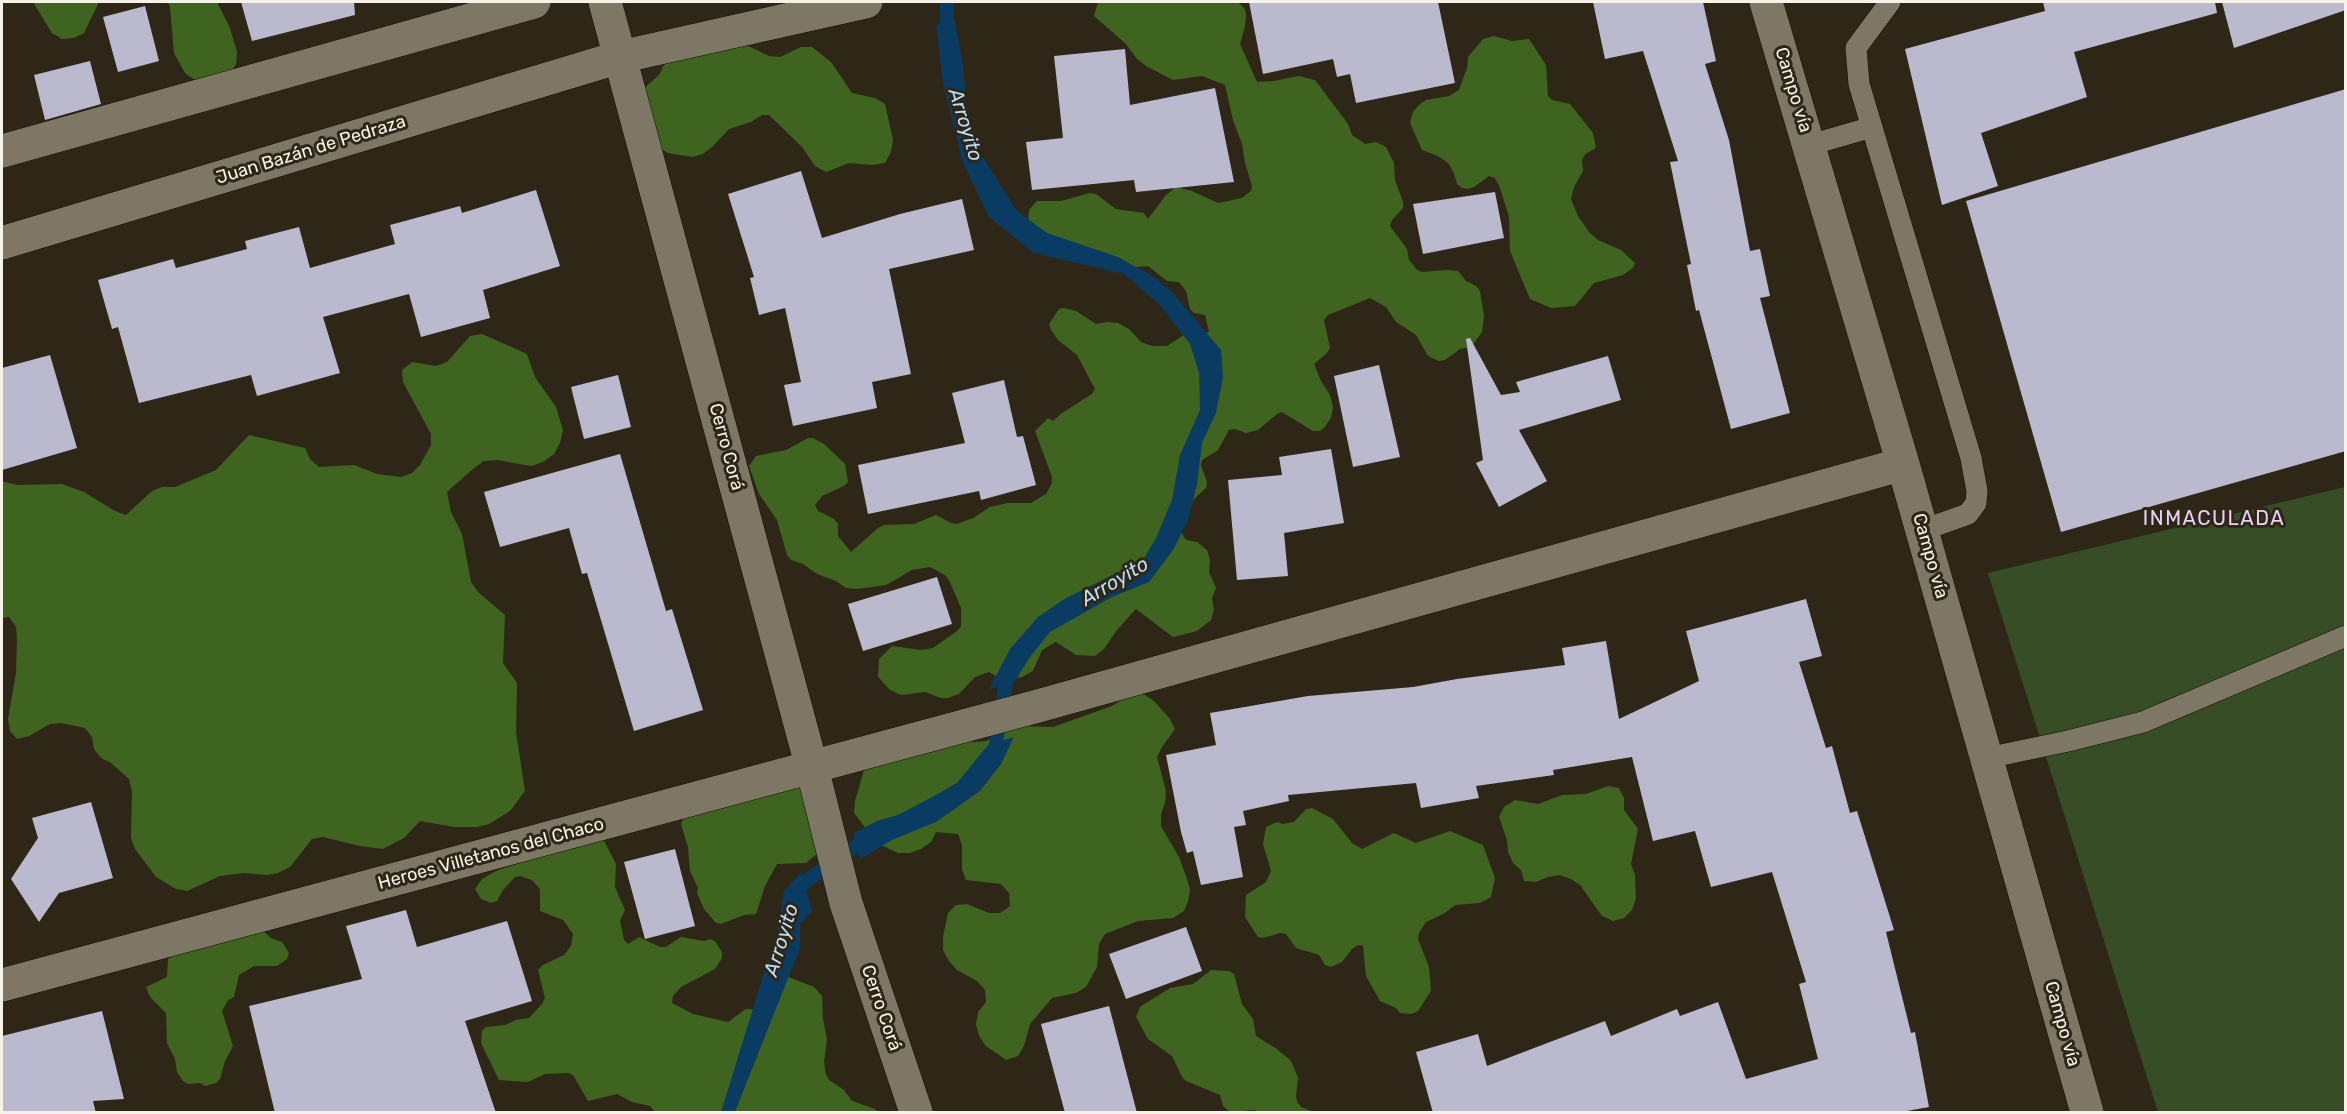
<!DOCTYPE html>
<html>
<head>
<meta charset="utf-8">
<style>
	body { margin:0 }
	#map { position:relative; width:2347px; height:1114px; overflow:hidden; background:#2e2718; font-family:Rubik,sans-serif }
	canvas { display:block }
	.frame { position:absolute; inset:0; border:3px solid #f6f2e8; pointer-events:none }
</style>
</head>
<body>
<div id="map">
<canvas width="2347" height="1114"></canvas>
<div class="frame"></div>
</div>
<script>
const g = document.querySelector('canvas').getContext('2d');
g.lineJoin = 'round';
function fillPath(path, color) { g.fillStyle = color; g.fill(path, 'evenodd'); }
const poly = rows => new Path2D(rows.map(r => 'M' + r).join(''));
function stroke(path, color, width, dash) { g.strokeStyle = color; g.lineWidth = width; g.lineCap = dash ? 'butt' : 'round'; g.setLineDash(dash || []); g.stroke(path); }
function label(font, color, halo, rows, align = 'center') {
  g.font = font + ' Rubik,sans-serif'; g.lineWidth = 6; g.setLineDash([]); g.textBaseline = 'middle'; g.strokeStyle = halo; g.fillStyle = color; for (const [text, x, y, turn = 0] of rows) {
    g.save(); g.translate(x, y); g.rotate((+turn || 0) * Math.PI / 180); g.textAlign = isNaN(turn) ? turn : align; if (halo) g.strokeText(text, 0, 0); g.fillText(text, 0, 0); g.restore();
  }
}
const green = poly([
	[2345,487,2345,1112,2158,1112,1988,573]
]);
const forest = poly([
	[33,2,99,2,84,33,74,38,62,39,52,33],
	[167,2,217,2,230,28,237,52,236,64,229,75,207,82,195,80,185,73,174,53,170,6],
	[1098,2,1238,2,1245,9,1246,15,1245,26,1240,44,1257,82,1274,81,1298,76,1315,80,1348,124,1352,135,1365,144,1376,142,1386,147,1394,163,1395,180,1403,202,1403,208,1392,220,1390,226,1407,249,1409,260,1417,270,1422,272,1446,270,1458,271,1466,281,1476,286,1480,291,1484,316,1482,332,1471,347,1460,349,1445,360,1439,361,1428,356,1416,335,1396,322,1386,307,1370,298,1328,315,1324,320,1330,348,1327,353,1314,364,1321,381,1330,395,1333,407,1331,418,1324,428,1320,431,1313,431,1282,412,1277,414,1258,430,1246,433,1235,429,1229,430,1218,450,1202,460,1201,465,1207,482,1206,488,1194,499,1182,518,1180,530,1186,540,1197,542,1207,550,1210,560,1209,572,1216,588,1212,598,1214,610,1211,620,1197,631,1173,637,1136,609,1117,630,1104,649,1095,656,1076,655,1056,642,1042,650,1033,671,1022,677,1011,679,999,678,989,672,975,677,959,694,948,698,941,698,925,692,901,695,890,690,878,677,879,659,892,646,921,650,933,648,957,631,961,627,961,608,949,580,945,575,930,567,912,570,886,585,857,589,846,588,836,581,817,574,803,564,791,560,787,555,777,520,759,494,749,466,756,456,786,450,808,438,813,438,824,444,845,464,848,482,844,486,822,496,815,505,818,511,834,519,838,524,838,536,851,552,878,528,884,525,914,524,936,515,951,523,957,524,973,518,990,507,1008,503,1031,503,1046,494,1052,483,1052,477,1035,431,1048,418,1053,421,1062,413,1092,394,1095,389,1077,355,1058,340,1051,330,1049,324,1059,309,1064,308,1076,311,1096,324,1107,322,1118,323,1129,329,1141,342,1152,346,1167,346,1187,333,1200,334,1209,332,1205,315,1194,313,1190,309,1186,291,1179,282,1167,281,1148,266,1124,268,1071,253,1028,222,1029,210,1037,201,1061,201,1090,193,1096,194,1116,209,1144,213,1148,219,1166,195,1176,187,1192,191,1218,203,1242,198,1251,191,1252,186,1245,163,1242,144,1233,120,1225,85,1202,76,1173,80,1146,66,1137,59,1126,44,1094,16],
	[1494,36,1512,41,1529,39,1546,65,1548,96,1552,100,1570,104,1593,133,1596,148,1585,154,1582,160,1583,171,1574,187,1571,199,1578,216,1589,232,1598,240,1621,250,1635,263,1633,268,1623,275,1594,283,1575,306,1551,308,1530,299,1510,251,1509,217,1500,188,1495,178,1489,176,1474,187,1468,189,1462,188,1457,184,1454,173,1448,163,1438,156,1422,150,1410,123,1413,112,1420,104,1426,100,1449,96,1459,90,1467,68,1468,57,1483,39],
	[736,40,769,56,780,57,801,47,812,47,831,62,852,93,875,98,885,104,893,140,891,152,885,163,872,165,849,163,826,172,815,166,802,147,769,115,762,115,751,122,729,129,713,146,703,154,692,157,668,153,658,147,641,91,659,75,669,55],
	[482,334,527,354,535,377,556,407,563,430,560,443,554,454,543,462,531,466,497,460,484,461,474,468,447,492,451,512,462,534,471,582,478,592,505,615,503,663,517,683,516,732,525,791,510,811,489,824,477,827,454,827,420,821,404,838,383,849,360,846,323,837,312,839,290,867,278,873,267,875,244,873,220,876,187,891,176,889,156,877,135,849,131,838,132,792,129,779,111,763,101,758,94,749,92,737,85,728,61,723,50,724,29,736,17,739,10,731,8,719,16,673,17,639,16,627,9,617,2,618,2,481,17,485,62,484,84,492,115,511,126,515,152,491,162,487,175,487,216,470,249,435,305,448,310,459,319,467,354,465,377,474,401,477,412,473,420,465,431,445,431,434,403,382,402,370,412,362,436,366,447,362,470,336],
	[1133,693,1145,695,1154,701,1170,719,1175,729,1162,747,1157,757,1166,791,1165,803,1161,814,1161,826,1179,857,1187,879,1190,890,1188,901,1184,911,1173,918,1138,921,1105,934,1099,944,1097,967,1086,987,1076,993,1052,998,1030,1024,1024,1046,1018,1056,1006,1060,986,1046,979,1036,976,1024,978,1012,986,1002,985,990,977,981,957,970,949,961,943,950,943,937,948,913,956,905,967,904,989,913,1000,913,1010,906,1009,893,1001,884,966,880,962,869,962,845,958,834,936,832,931,842,921,849,910,853,898,853,877,843,854,813,855,801,865,767,951,735,974,742,986,741,1018,726,1053,727,1112,706],
	[780,785,808,787,824,848,806,863,777,864,765,886,756,914,744,915,721,924,716,923,704,909,697,893,698,888,690,871,688,847,681,824,683,819,697,807],
	[1608,786,1619,788,1624,798,1624,810,1638,829,1631,864,1635,875,1636,898,1632,910,1624,918,1613,921,1602,916,1580,885,1571,879,1559,875,1548,877,1536,882,1524,881,1521,870,1513,863,1508,852,1507,840,1499,817,1504,807,1515,800,1538,804,1562,795,1586,794],
	[1312,808,1333,819,1352,843,1362,849,1394,833,1416,843,1450,831,1483,845,1495,878,1491,897,1480,903,1455,905,1445,913,1426,922,1419,933,1418,939,1429,967,1431,991,1418,1011,1412,1014,1400,1013,1396,1008,1380,1001,1366,976,1363,946,1358,945,1352,949,1342,962,1331,967,1325,965,1319,955,1296,948,1286,934,1280,933,1263,938,1258,937,1245,917,1246,895,1266,882,1271,871,1263,844,1266,827,1277,822,1283,824,1294,822,1306,809],
	[598,838,604,841,616,864,615,887,625,910,620,921,624,940,628,944,639,937,660,947,666,947,681,937,704,941,710,939,715,941,722,952,722,958,715,969,681,987,673,996,672,1003,693,1014,728,1022,746,1009,764,1010,786,976,814,987,822,996,823,1019,827,1039,824,1062,826,1075,829,1080,844,1090,852,1101,875,1109,878,1112,655,1112,650,1106,632,1102,617,1094,588,1101,573,1075,568,1073,545,1074,528,1082,499,1080,481,1043,482,1031,486,1027,505,1025,516,1020,529,1018,542,1004,545,998,538,970,543,965,564,955,571,946,573,934,563,920,540,911,540,889,532,880,520,876,515,877,503,890,497,901,491,903,481,899,475,889,482,879,498,870],
	[262,930,271,938,282,942,289,953,287,959,277,966,254,966,239,975,234,997,228,1000,222,1011,233,1046,225,1061,220,1079,216,1083,205,1086,200,1083,188,1084,183,1081,177,1072,175,1059,167,1043,166,1013,150,997,146,987,167,977,168,959,178,953],
	[1211,970,1229,971,1234,974,1242,1004,1253,1019,1256,1036,1277,1049,1291,1061,1298,1078,1296,1096,1297,1102,1301,1107,1314,1112,1259,1112,1255,1110,1230,1112,1223,1106,1220,1095,1186,1081,1182,1077,1172,1056,1148,1039,1136,1017,1140,1007,1170,988,1193,984]
]);
const water = poly([
	[955,21,963,66,967,111,976,146,1016,210,1047,233,1118,257,1154,277,1173,293,1221,350,1223,377,1216,413,1202,443,1197,484,1187,523,1173,550,1149,582,1112,597,1050,632,1030,657,1013,684,989,689,1010,649,1038,617,1066,598,1143,560,1156,538,1172,500,1180,455,1200,410,1199,373,1190,344,1160,305,1124,274,1034,253,989,217,962,160,943,82,936,25],
	[1014,737,1001,764,980,791,936,822,892,840,860,859,854,833,877,821,898,815,934,796,957,783,988,745],
	[801,872,812,911,800,924,800,948,735,1112,721,1112,778,928,784,891]
]);
const stream = poly([
	[947,2,947,39],
	[989,759,995,750,1007,675,1011,668],
	[795,898,798,887,871,835]
]);
const building = poly([
	[241,2,354,2,355,15,252,41],
	[1249,2,1438,2,1455,83,1356,103,1350,74,1337,77,1333,59,1263,74],
	[1593,2,1703,2,1716,61,1705,64,1729,140,1750,251,1760,249,1770,296,1760,298,1790,413,1731,429,1699,310,1696,311,1687,265,1691,264,1670,162,1678,161,1643,51,1605,59],
	[2043,2,2215,2,2217,13,2074,52,2087,97,1981,133,1998,186,1942,205,1905,49,2045,11],
	[2222,2,2346,2,2346,10,2234,48],
	[145,6,159,61,118,72,103,17],
	[1125,49,1130,105,1215,88,1234,182,1136,192,1134,180,1032,190,1026,142,1063,138,1054,56],
	[90,61,101,104,45,120,34,75],
	[2346,89,2346,451,2061,532,1966,201],
	[801,171,822,238,900,214,962,199,974,250,889,269,911,374,872,382,877,408,793,426,784,385,801,382,785,308,759,315,750,278,754,277,728,194],
	[536,190,560,266,483,290,490,318,421,337,409,294,323,317,340,373,257,396,251,375,139,403,118,327,112,329,98,280,173,259,176,268,247,249,245,241,299,227,310,268,395,244,390,225,460,206,462,213],
	[1495,192,1504,238,1423,254,1413,204],
	[1470,338,1501,395,1520,392,1516,382,1608,356,1621,400,1519,430,1547,481,1499,507,1476,463,1483,460,1466,339],
	[50,355,77,448,2,470,2,368],
	[1379,365,1400,457,1353,467,1334,376],
	[618,375,631,427,584,439,571,387],
	[1004,380,1017,437,1023,436,1036,485,981,500,979,491,868,514,858,465,965,443,952,393],
	[1331,449,1344,523,1284,533,1288,576,1237,580,1228,480,1282,475,1279,457],
	[620,454,666,611,672,609,703,710,634,731,587,573,582,574,569,528,500,547,484,492],
	[937,577,952,624,863,651,848,604],
	[1806,599,1822,656,1799,662,1826,748,1832,746,1850,813,1857,811,1894,930,1886,932,1911,1033,1915,1032,1929,1107,1896,1113,1433,1113,1416,1052,1478,1034,1487,1066,1605,1021,1611,1036,1677,1009,1680,1016,1718,1002,1746,1079,1818,1059,1799,984,1806,982,1772,872,1711,887,1695,831,1653,841,1632,757,1553,770,1554,775,1476,786,1479,798,1421,808,1416,783,1288,795,1289,801,1243,811,1246,825,1234,827,1243,877,1201,885,1193,851,1187,853,1181,832,1166,755,1216,745,1210,713,1308,696,1413,687,1457,679,1565,665,1562,648,1606,641,1619,719,1699,681,1686,631],
	[91,802,113,878,59,893,39,922,11,879,38,838,32,818],
	[675,849,695,926,645,939,624,862],
	[406,910,417,947,507,921,532,1001,465,1021,496,1113,275,1113,249,1006,362,979,346,926],
	[1186,927,1202,971,1126,999,1109,954],
	[1109,1006,1137,1113,1065,1113,1041,1024],
	[102,1011,124,1099,93,1101,96,1113,2,1113,2,1036]
]);
const lane = poly([
	[1890,2,1856,48,1859,84,1971,458,1977,491,1976,503,1968,514,1923,530],
	[1810,145,1872,127],
	[1987,758,2068,741,2143,722,2346,636]
]);
const street = poly([
	[605,2,812,768,846,903,916,1112],
	[1766,2,1903,464,2087,1112],
	[2,151,534,2],
	[2,243,620,57,866,2],
	[2,985,1038,706,1903,464]
]);
const streetNames = [
	["Campo vía",1793,90,73],
	["Juan Bazán de Pedraza",311,150,-17],
	["Cerro Corá",726,447,75],
	["Campo vía",1930,556,74],
	["Heroes Villetanos del Chaco",491,854,-15],
	["Cerro Corá",881,1008,71],
	["Campo vía",2062,1024,74]
];
const waterNames = [
	["Arroyito",965,125,73],
	["Arroyito",1115,582,-31],
	["Arroyito",782,940,-73]
];
const neighbourhoodNames = [
	["INMACULADA",2214,519]
];
fillPath(green, '#364d25');
fillPath(forest, '#3f641f');
fillPath(water, '#0a3c63');
stroke(stream, '#0a3c63', 14);
fillPath(building, '#bab9cd');
stroke(lane, '#161003', 22);
stroke(street, '#161003', 34);
stroke(lane, '#7e7765', 21);
stroke(street, '#7e7765', 33);
label('18px', '#f6f2e8', '#2e2718', streetNames);
label('italic 20px', '#bcdcfb', '#2e2718', waterNames);
g.letterSpacing = '1.5px';
label('20px', '#ead0f7', '#2e2718', neighbourhoodNames);
g.letterSpacing = '0px';
</script>
</body>
</html>
